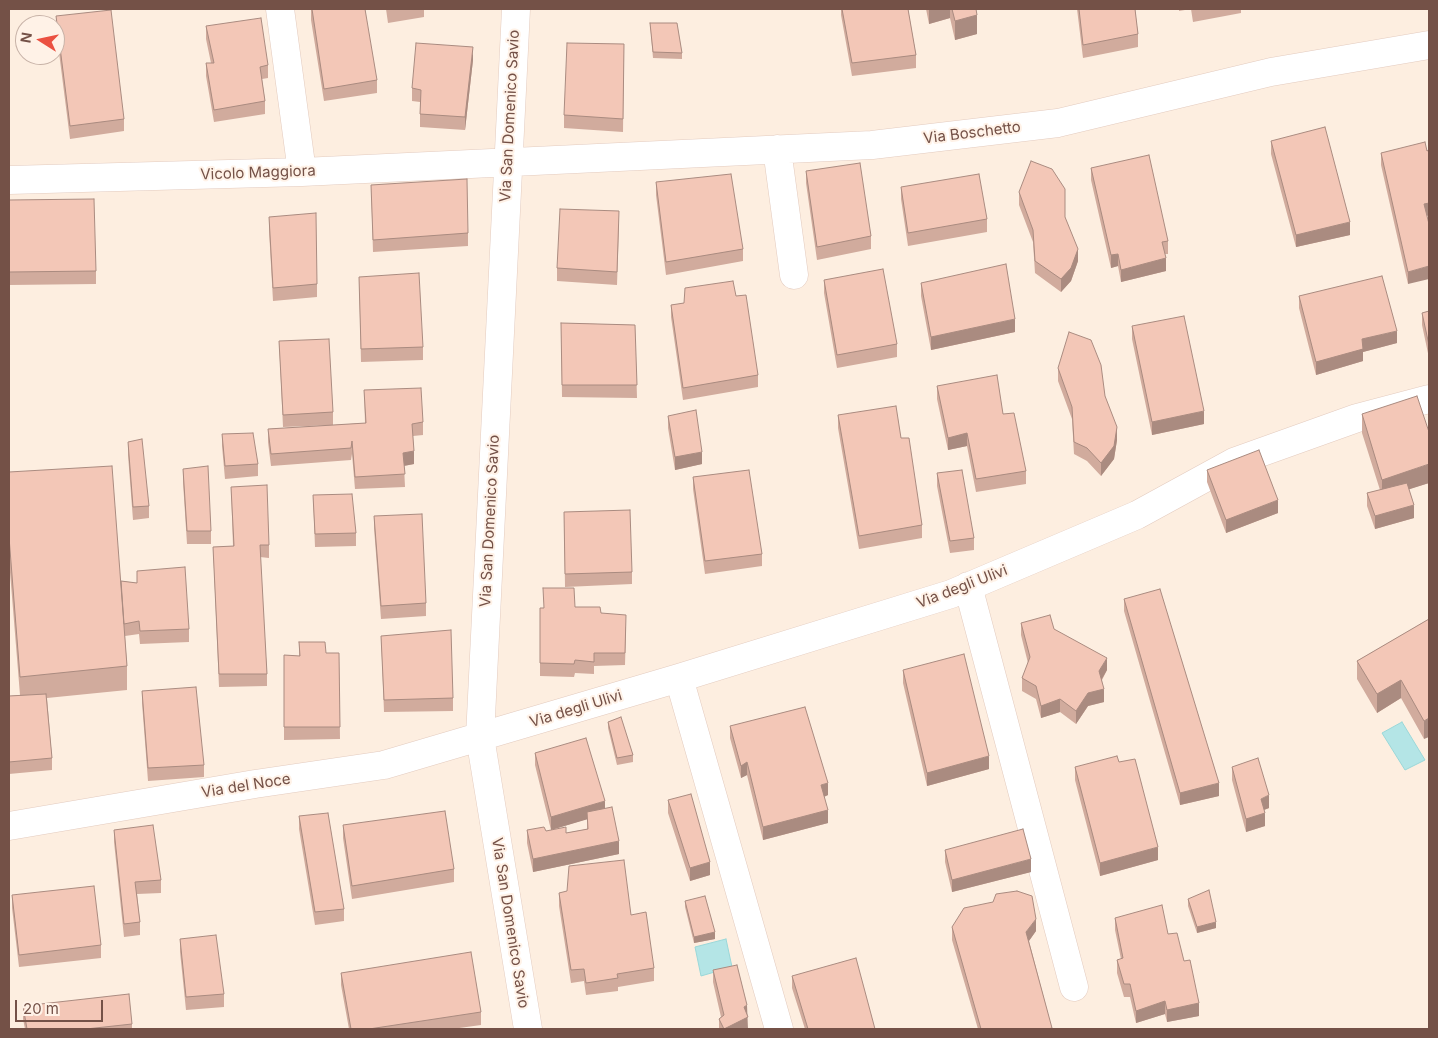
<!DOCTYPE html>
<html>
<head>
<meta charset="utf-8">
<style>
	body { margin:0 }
	#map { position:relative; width:1438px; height:1038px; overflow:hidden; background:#fdeee0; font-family:Inter,sans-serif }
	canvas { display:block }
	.frame { position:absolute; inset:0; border:10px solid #745147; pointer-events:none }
	.north { position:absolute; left:15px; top:15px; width:50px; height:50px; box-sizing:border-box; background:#fff2e7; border:1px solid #c7b2a7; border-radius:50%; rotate:280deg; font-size:14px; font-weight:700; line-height:20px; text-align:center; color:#745147 }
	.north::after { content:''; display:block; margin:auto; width:18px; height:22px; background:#eb5141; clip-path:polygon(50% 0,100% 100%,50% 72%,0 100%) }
	.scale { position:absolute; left:15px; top:1000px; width:88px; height:22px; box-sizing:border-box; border:2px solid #745147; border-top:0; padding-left:6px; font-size:15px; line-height:18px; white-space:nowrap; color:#745147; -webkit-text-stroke:4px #fff2e7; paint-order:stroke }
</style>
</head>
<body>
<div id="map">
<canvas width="1438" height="1038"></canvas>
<div class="frame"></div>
<div class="north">N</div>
<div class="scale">20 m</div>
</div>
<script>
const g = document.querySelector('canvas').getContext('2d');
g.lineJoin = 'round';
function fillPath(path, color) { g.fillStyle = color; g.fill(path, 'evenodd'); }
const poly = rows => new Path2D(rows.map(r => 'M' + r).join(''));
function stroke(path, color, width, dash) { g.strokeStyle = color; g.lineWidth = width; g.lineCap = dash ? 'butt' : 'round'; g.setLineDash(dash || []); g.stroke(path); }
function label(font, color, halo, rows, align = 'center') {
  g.font = font + ' Inter,sans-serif'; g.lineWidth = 4; g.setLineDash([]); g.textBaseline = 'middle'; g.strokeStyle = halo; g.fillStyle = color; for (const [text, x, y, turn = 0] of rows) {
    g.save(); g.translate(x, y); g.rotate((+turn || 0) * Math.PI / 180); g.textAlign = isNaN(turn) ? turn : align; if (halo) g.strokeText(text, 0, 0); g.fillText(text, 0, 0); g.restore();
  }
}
const water = poly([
	[1402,722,1425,760,1405,770,1382,733,1402,722],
	[726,939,732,967,701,976,695,947,726,939]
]);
const minor = poly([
	[280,9,302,172],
	[516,9,480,737,528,1029],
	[777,149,794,275],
	[9,180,302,172,872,145,1058,123,1271,72,1429,45],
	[968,586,1074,987],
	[679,678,779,1029],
	[9,826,255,784,384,765,679,678,951,594,1137,515,1234,462,1357,418,1429,399]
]);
const wall = poly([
	[311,9,377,80,377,93,324,101,311,20],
	[386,9,436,9,424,10,424,17,388,23],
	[841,9,908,9,916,55,916,68,852,76,841,15],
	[926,9,976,9,977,34,955,40,950,18,929,24],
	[1077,9,1135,9,1138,34,1138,47,1083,58],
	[1179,9,1241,9,1241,13,1193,22,1191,9,1179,11],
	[56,16,124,119,124,131,70,139,56,29],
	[650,23,682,53,682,59,653,58],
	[206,26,268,65,268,78,262,79,265,101,265,114,214,122,206,76,206,63,211,63,206,39],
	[624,44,623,132,564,128,564,115],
	[473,60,465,130,420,127,420,102,412,101,412,88],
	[1271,141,1350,235,1296,247,1271,154],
	[1429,150,1429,215,1427,216,1408,284,1381,165,1381,153],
	[1091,168,1168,241,1168,254,1165,254,1166,271,1121,282,1118,266,1111,268,1091,180],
	[806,171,871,236,871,249,817,260,806,183],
	[656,182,743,249,743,261,666,275,656,195],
	[371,185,468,233,468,246,373,252],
	[901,187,987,219,987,232,908,246,901,199],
	[1019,192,1065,217,1078,261,1071,281,1061,292,1035,273,1033,242,1019,205],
	[9,200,96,271,96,284,9,285],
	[269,217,317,284,317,297,273,301,269,230],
	[619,224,617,285,557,281,557,268],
	[359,277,423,347,423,360,361,362],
	[824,280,897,344,897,357,837,368,824,293],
	[921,283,1015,332,931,350,921,296],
	[736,296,758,375,758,387,683,400,671,317,671,305],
	[1299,296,1397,343,1363,352,1363,361,1316,375,1299,308],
	[1429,311,1429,358,1422,325,1422,313],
	[561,323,635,325,637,398,562,397],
	[1132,326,1204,424,1152,435,1132,339],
	[279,341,333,412,333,425,283,427],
	[1058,368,1105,396,1117,440,1114,459,1101,476,1087,461,1074,454,1072,419,1058,381],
	[937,386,1026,471,1026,484,976,492,967,446,948,450,937,399],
	[364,390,423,422,423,435,413,436,414,464,404,466,405,487,355,489,352,454,351,460,271,466,268,442,268,429,365,423],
	[1362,414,1429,483,1409,489,1414,518,1375,529,1367,506,1367,493,1380,490,1362,433],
	[838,415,901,438,922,525,922,538,859,549,838,428],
	[668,416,702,464,675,470,668,428],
	[222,434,258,464,258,476,225,479,222,446],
	[128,442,149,506,149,518,133,520,128,455],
	[183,469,211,531,211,544,187,544,183,482],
	[1207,470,1278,513,1226,533,1207,482],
	[9,472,121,581,137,583,137,571,189,629,189,642,140,644,139,634,125,636,127,666,127,690,47,698,52,758,52,770,9,774,9,696,20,695,9,560],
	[937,473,974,538,974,550,950,553,937,486],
	[693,477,762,554,762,566,705,574,693,489],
	[231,487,269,545,269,558,260,557,267,674,267,686,219,687,213,547,233,546],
	[313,495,356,533,356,546,315,547],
	[564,512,632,572,632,584,565,587],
	[374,516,426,603,426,616,381,619,374,528],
	[1124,599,1219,796,1180,805,1124,611],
	[575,607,601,613,626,627,625,665,594,666,594,674,575,673,574,677,540,676,540,608],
	[1429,619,1424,739,1401,698,1377,713,1357,679,1357,661],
	[1021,623,1054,629,1107,670,1102,680,1104,702,1088,706,1076,724,1060,712,1041,718,1036,699,1022,691,1022,678,1028,663,1021,635],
	[381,636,453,698,453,711,384,712],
	[299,642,326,653,339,653,340,739,284,740,284,655,299,656],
	[903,670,989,769,927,786,903,683],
	[142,691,204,765,204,777,148,781,142,703],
	[608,722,633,755,633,762,617,765,608,728],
	[730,726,828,795,824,797,828,823,763,840,747,775,741,778,730,738],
	[535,753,605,808,619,854,533,872,527,843,527,830,546,831,551,830,535,765],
	[587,819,587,829,566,833,551,830],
	[1075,767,1158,860,1100,876,1075,780],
	[1232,767,1269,808,1264,810,1265,826,1246,832,1232,780],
	[668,800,710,875,690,881,668,813],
	[299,816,344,909,344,921,315,925,299,829],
	[343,825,454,869,454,882,352,899,343,838],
	[114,830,161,880,161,893,137,894,140,922,140,935,124,937,114,842],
	[945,850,1031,872,952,892,945,862],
	[559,893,631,915,654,968,654,981,618,987,618,991,586,995,584,981,571,983,559,906],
	[12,895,101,945,101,958,19,967,12,908],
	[1188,899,1216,928,1197,933,1188,906],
	[685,901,715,939,694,943,685,907],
	[1115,918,1168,934,1184,961,1199,1016,1167,1022,1165,1014,1136,1023,1130,997,1124,997,1117,973,1117,960,1121,959,1115,930],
	[952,927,1036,931,1029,941,1052,1029,978,1029,952,940],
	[180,939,224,994,224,1007,186,1010,180,952],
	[713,970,748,1029,719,1029,719,1019,721,1017,713,982],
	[341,973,481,1012,481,1025,452,1029,349,1029,341,985],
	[792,976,875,1029,805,1029,792,988],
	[23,1006,132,1024,132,1029,25,1029,23,1019]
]);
const shadedWall = poly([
	[929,9,950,9,950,18,929,24],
	[977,15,977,34,955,40,955,21],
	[473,47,473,60,465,130,465,117],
	[1429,203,1429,215,1424,217,1424,204],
	[1350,222,1350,235,1296,247,1296,235],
	[1078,249,1078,261,1071,281,1061,292,1061,279],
	[1118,254,1118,266,1111,268,1111,255],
	[1166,258,1166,271,1121,282,1121,270],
	[1429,266,1429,279,1408,284,1408,272],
	[1015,319,1015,332,931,350,931,337],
	[1397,331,1397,343,1363,352,1363,361,1316,375,1316,362,1362,339],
	[1204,411,1204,424,1152,435,1152,422],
	[1117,427,1117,440,1114,459,1101,476,1101,463],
	[967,433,967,446,948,450,948,438],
	[414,451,414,464,403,466,403,453],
	[702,452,702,464,675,470,675,457],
	[1429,464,1429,483,1382,498,1382,480],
	[1278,500,1278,513,1226,533,1226,520],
	[1414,505,1414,518,1375,529,1375,516],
	[1107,658,1107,670,1099,684,1099,671],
	[1401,680,1401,698,1377,713,1377,694],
	[1104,689,1104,702,1088,706,1076,724,1076,711,1088,693],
	[1060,699,1060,712,1041,718,1041,706],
	[1429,718,1429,737,1424,739,1424,721],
	[989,756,989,769,927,786,927,773],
	[747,762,747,775,741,778,741,766],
	[828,783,828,795,821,798,821,785],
	[1219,783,1219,796,1180,805,1180,793],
	[1269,795,1269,808,1261,811,1261,799],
	[605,801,605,814,551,830,551,817],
	[828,810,828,823,763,840,763,827],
	[1265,813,1265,826,1246,832,1246,819],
	[619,841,619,854,533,872,533,859],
	[1158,847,1158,860,1100,876,1100,863],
	[1031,859,1031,872,952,892,952,880],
	[710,862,710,875,690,881,690,868],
	[1036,919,1036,931,1026,945,1026,932],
	[1216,922,1216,928,1197,933,1197,927],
	[715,932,715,939,694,943,694,937],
	[1165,1001,1165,1014,1136,1023,1136,1011],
	[1199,1003,1199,1016,1167,1022,1167,1010],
	[747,1005,748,1029,724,1029,744,1007]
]);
const building = poly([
	[312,9,365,9,377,80,324,89,312,9],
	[842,9,908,9,916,55,852,63,842,9],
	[952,9,976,9,977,15,955,21,952,9],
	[1079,9,1135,9,1138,34,1083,45,1079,9],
	[111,10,124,119,70,126,56,16,111,10],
	[261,18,268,65,260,67,265,101,214,110,206,63,214,63,206,26,261,18],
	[650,23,677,23,682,53,653,52,650,23],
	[416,43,473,47,465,117,420,114,421,90,412,88,416,43],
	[567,43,624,44,623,119,564,115,567,43],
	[1325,127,1350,222,1296,235,1271,141,1325,127],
	[1425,142,1427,151,1429,150,1429,203,1424,204,1429,224,1429,266,1408,272,1381,153,1425,142],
	[1149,155,1168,241,1162,242,1166,258,1121,270,1118,254,1111,255,1091,168,1149,155],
	[1031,161,1052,169,1065,189,1065,217,1078,249,1071,268,1061,279,1035,261,1033,230,1019,192,1031,161],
	[860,163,871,236,817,247,806,171,860,163],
	[731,174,743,249,666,262,656,182,731,174],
	[979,174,987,219,908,233,901,187,979,174],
	[467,179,468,233,373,240,371,185,467,179],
	[94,199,96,271,9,272,9,200,94,199],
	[560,209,619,211,617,272,557,268,560,209],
	[316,213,317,284,273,288,269,217,316,213],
	[1006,264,1015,319,931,337,921,283,1006,264],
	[883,269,897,344,837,355,824,280,883,269],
	[419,273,423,347,361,349,359,277,419,273],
	[1382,276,1397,331,1362,339,1363,349,1316,362,1299,296,1382,276],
	[733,281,736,296,746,295,758,375,683,388,671,305,684,303,685,288,733,281],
	[1429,311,1429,345,1422,313,1429,311],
	[1184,316,1204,411,1152,422,1132,326,1184,316],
	[561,323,635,325,637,385,562,385,561,323],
	[1069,332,1091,340,1101,365,1105,396,1117,427,1114,446,1101,463,1087,448,1074,442,1072,407,1058,368,1069,332],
	[329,339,333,412,283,415,279,341,329,339],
	[997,375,1003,414,1014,413,1026,471,976,479,967,433,948,438,937,386,997,375],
	[421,388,423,422,412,424,414,451,403,453,405,474,355,477,352,441,351,448,271,454,268,429,366,423,364,390,421,388],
	[1417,396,1429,432,1429,464,1382,480,1362,414,1417,396],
	[896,406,901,438,909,438,922,525,859,536,838,415,896,406],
	[696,410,702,452,675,457,668,416,696,410],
	[253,433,258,464,225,466,222,434,253,433],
	[142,439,149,506,133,507,128,442,142,439],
	[1259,450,1278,500,1226,520,1207,470,1259,450],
	[112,466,127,666,20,677,9,537,9,472,112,466],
	[208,466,211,531,187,531,183,469,208,466],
	[749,470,762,554,705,561,693,477,749,470],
	[962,470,974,538,950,541,937,473,962,470],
	[1407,483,1414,505,1375,516,1367,493,1407,483],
	[267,485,269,545,260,545,267,674,219,674,213,547,234,546,231,487,267,485],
	[352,494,356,533,315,534,313,495,352,494],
	[630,510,632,572,565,574,564,512,630,510],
	[422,514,426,603,381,606,374,516,422,514],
	[185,567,189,629,140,631,139,621,124,624,121,581,137,583,137,571,185,567],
	[543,588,574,588,575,607,600,607,601,613,626,615,625,653,594,653,594,662,575,660,574,664,540,663,540,608,544,608,543,588],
	[1160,589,1219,783,1180,793,1124,599,1160,589],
	[1050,615,1054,629,1107,658,1099,671,1104,689,1088,693,1076,711,1060,699,1041,706,1036,686,1022,678,1030,657,1021,623,1050,615],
	[1429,619,1429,718,1424,721,1401,680,1377,694,1357,661,1429,619],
	[451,630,453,698,384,700,381,636,451,630],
	[299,642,325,642,326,653,339,653,340,727,284,727,284,655,300,656,299,642],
	[964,654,989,756,927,773,903,670,964,654],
	[196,687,204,765,148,768,142,691,196,687],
	[46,694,52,758,9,762,9,696,46,694],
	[805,707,828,783,821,785,828,810,763,827,747,762,741,766,730,726,805,707],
	[621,717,633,755,617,758,608,722,621,717],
	[586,738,605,801,551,817,535,753,586,738],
	[1117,756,1119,762,1135,759,1158,847,1100,863,1075,767,1117,756],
	[1258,758,1269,795,1261,799,1265,813,1246,819,1232,767,1258,758],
	[691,794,710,862,690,868,668,800,691,794],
	[612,807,619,841,533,859,527,830,544,827,546,831,566,827,566,833,588,829,587,812,612,807],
	[445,811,454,869,352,886,343,825,445,811],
	[328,813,344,909,315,912,299,816,328,813],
	[153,825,161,880,135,882,140,922,124,924,114,830,153,825],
	[1023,829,1031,859,952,880,945,850,1023,829],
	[624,860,631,915,646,912,654,968,617,974,618,978,586,983,584,969,571,970,559,893,567,891,569,866,624,860],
	[94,886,101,945,19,955,12,895,94,886],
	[1209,890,1216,922,1197,927,1188,899,1209,890],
	[1017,891,1032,896,1036,919,1026,932,1052,1028,1048,1029,981,1029,952,927,964,908,993,902,996,894,1017,891],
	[705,896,715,932,694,937,685,901,705,896],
	[1162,905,1168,934,1177,933,1184,961,1190,960,1199,1003,1167,1010,1165,1001,1136,1011,1130,984,1124,984,1117,960,1123,958,1115,918,1162,905],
	[216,935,224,994,186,997,180,939,216,935],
	[471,952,481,1012,369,1029,351,1029,341,973,471,952],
	[856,958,875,1029,808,1029,792,976,856,958],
	[737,965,747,1005,744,1007,748,1017,724,1029,719,1019,724,1015,713,970,737,965],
	[129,994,132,1024,86,1029,27,1029,23,1006,129,994]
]);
const streetNames = [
	["Via San Domenico Savio",510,116,-87],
	["Via Boschetto",972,133,-7],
	["Vicolo Maggiora",258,173,-2],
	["Via San Domenico Savio",490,521,-87],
	["Via degli Ulivi",962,587,-21],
	["Via degli Ulivi",576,709,-17],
	["Via del Noce",246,786,-9],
	["Via San Domenico Savio",510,923,81]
];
fillPath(water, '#b4e5e6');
stroke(water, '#9ad7d8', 1);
stroke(minor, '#e3cbbf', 29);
stroke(minor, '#fff', 28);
fillPath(wall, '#d1ab9d');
fillPath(shadedWall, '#aa8b80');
fillPath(building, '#f3c7b7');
stroke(building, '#aa8b80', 1);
label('15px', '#745147', '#fff2e7', streetNames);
</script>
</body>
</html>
